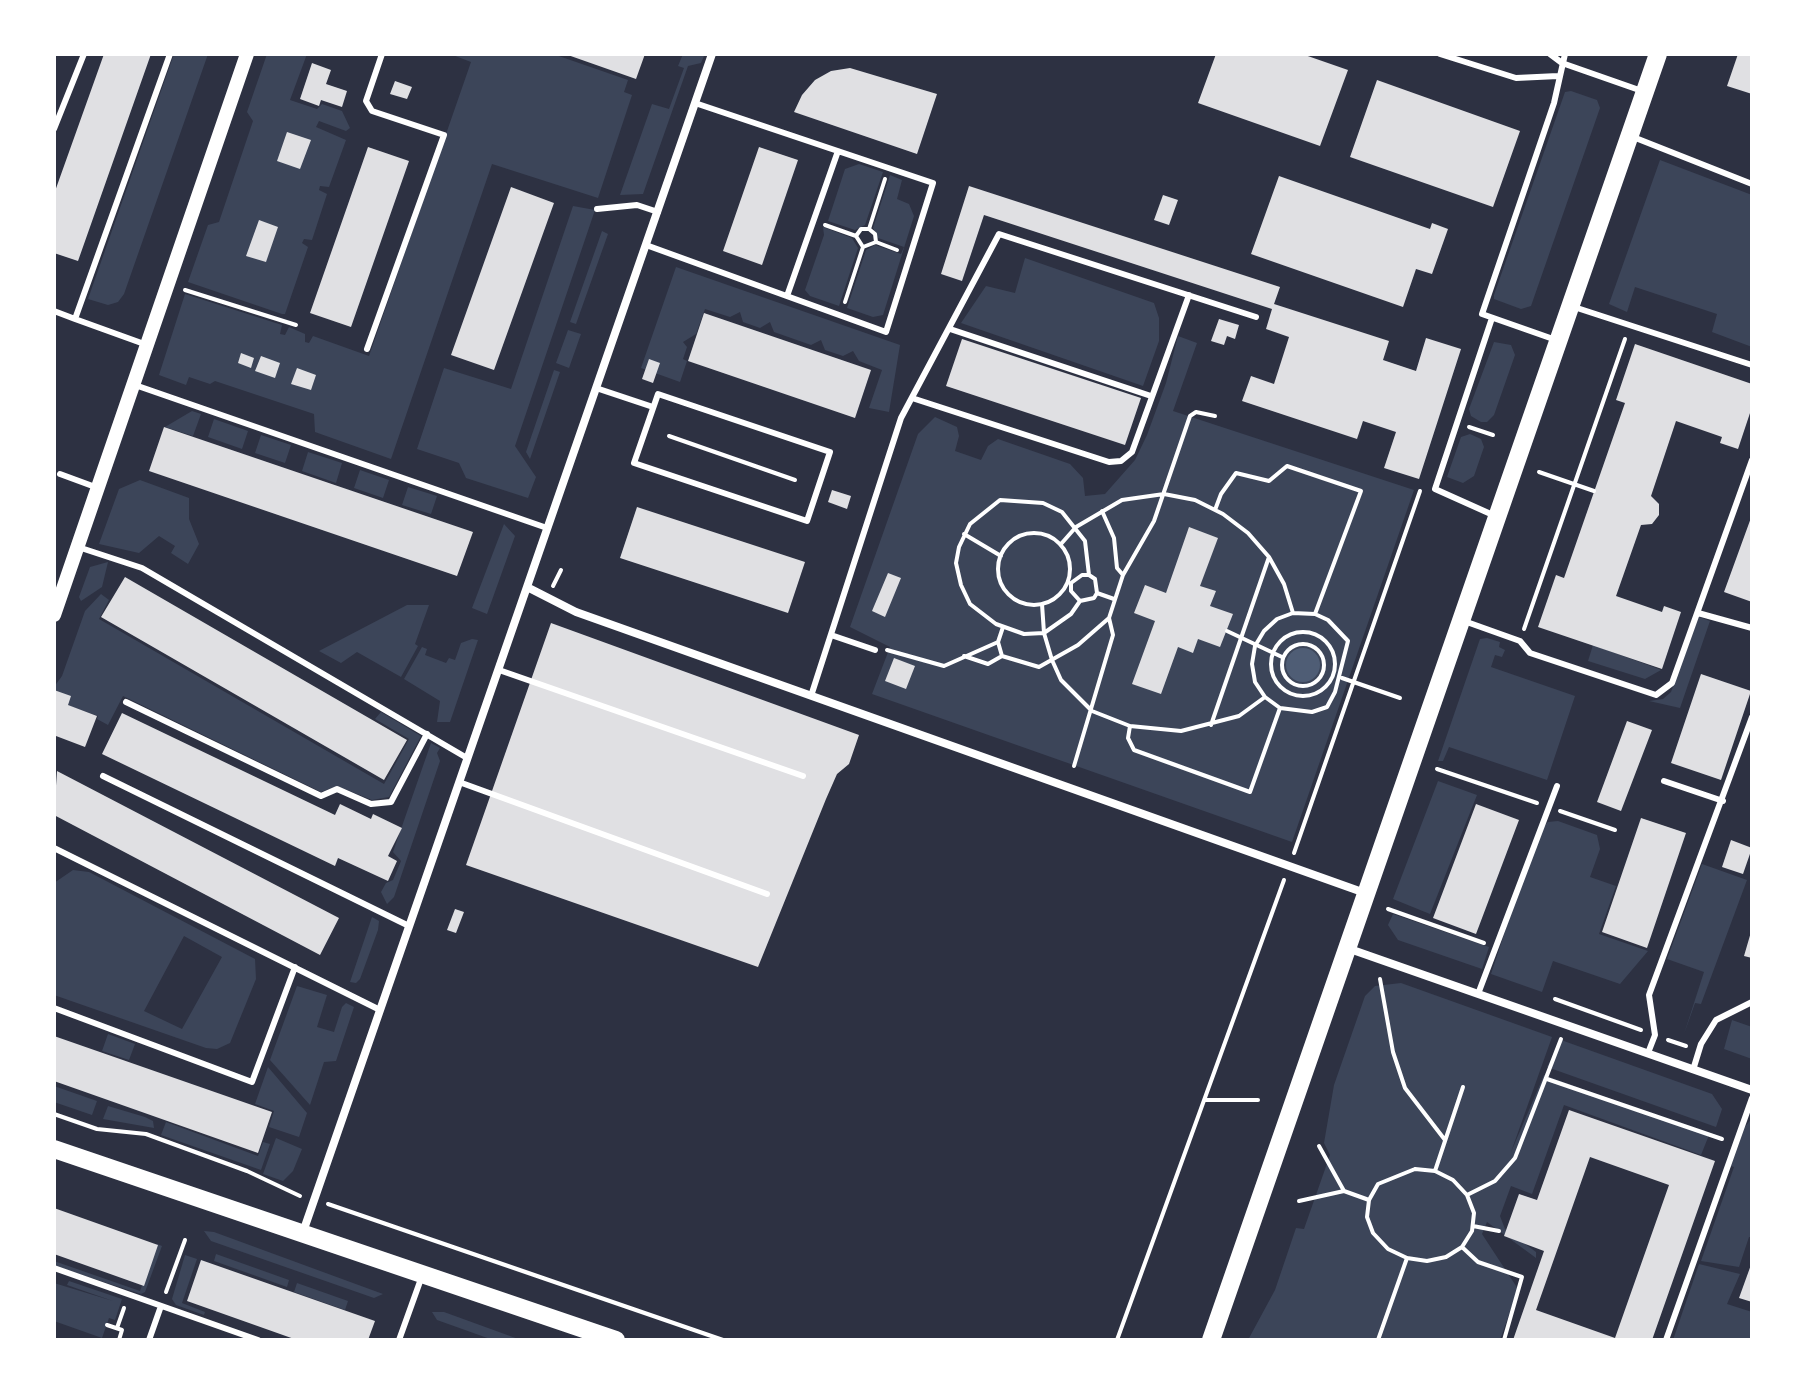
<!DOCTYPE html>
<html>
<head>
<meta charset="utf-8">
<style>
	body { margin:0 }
	#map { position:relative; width:1806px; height:1394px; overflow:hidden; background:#2d3142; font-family:Commissioner,sans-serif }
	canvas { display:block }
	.frame { position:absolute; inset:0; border:56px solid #fff; pointer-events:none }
</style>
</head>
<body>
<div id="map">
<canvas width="1806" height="1394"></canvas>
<div class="frame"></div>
</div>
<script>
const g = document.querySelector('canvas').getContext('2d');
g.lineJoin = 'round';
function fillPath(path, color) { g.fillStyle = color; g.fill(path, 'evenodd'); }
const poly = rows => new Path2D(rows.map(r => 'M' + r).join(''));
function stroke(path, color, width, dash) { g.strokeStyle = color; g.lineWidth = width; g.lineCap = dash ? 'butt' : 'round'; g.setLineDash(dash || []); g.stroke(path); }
const green = poly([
	[174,54,208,54,124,294,118,302,108,305,88,299],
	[267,54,307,54,290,100,317,109,322,104,342,111,350,128,346,131,319,121,316,127,346,140,329,187,320,186,319,190,327,194,312,240,304,239,302,243,308,247,285,314,282,314,188,282,208,225,219,222,253,121,247,112],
	[450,54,553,54,628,80,624,92,632,95,598,198,492,164,391,459,315,432,314,414,215,381,210,384,189,377,186,385,159,375,185,294,282,325,280,334,285,335,289,327,305,334,305,342,309,343,313,336,369,356,471,62],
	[683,54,704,56,701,63,688,66,643,194,620,195,652,104,669,109,684,68,678,66],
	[1571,91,1597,100,1600,108,1531,306,1521,309,1494,299,1494,295,1565,92],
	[1660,160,1752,195,1752,347,1712,332,1717,314,1635,287,1627,312,1609,304],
	[859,164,883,172,865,225,855,230,828,221,845,169],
	[890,175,902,180,897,199,909,204,914,216,883,315,873,317,847,308,866,250,875,245,901,254,904,247,878,238,873,228],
	[573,206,595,210,515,446,536,477,528,498,466,478,459,463,417,449,444,368,511,389],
	[823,227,852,238,858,248,839,306,810,296,805,290,824,235],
	[602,231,608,234,576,324,570,322],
	[1025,258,1154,303,1159,318,1159,341,1143,386,961,323,986,286,1015,293],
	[676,267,900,345,889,412,869,408,882,370,859,361,853,351,843,356,825,350,821,340,811,345,774,332,770,322,760,328,743,322,740,312,730,317,705,309,696,334,683,342,687,347,683,359,687,361,680,382,641,368],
	[568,330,581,334,569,368,556,363],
	[1178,336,1197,343,1173,411,1414,490,1292,842,872,694,890,647,850,627,918,434,935,417,957,427,959,436,955,451,981,460,988,446,998,439,1070,464,1083,478,1085,496,1105,494,1135,460,1147,435,1166,383],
	[1494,342,1511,345,1515,355,1494,415,1487,422,1481,422,1471,416,1469,409],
	[554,370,560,372,530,459,526,452],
	[192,411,201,414,193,436,165,427],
	[214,419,248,431,242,449,208,437],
	[1470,434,1481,439,1484,447,1474,476,1463,483,1447,477,1461,437],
	[261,435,291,445,285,463,255,453],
	[308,452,342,463,336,483,302,471],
	[360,470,389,480,383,498,354,488],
	[140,480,189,498,189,519,199,544,188,564,171,553,175,546,159,536,139,553,99,544,119,489],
	[408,487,437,496,431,514,402,505],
	[504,524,515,536,487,614,472,608],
	[108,562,102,587,81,601,79,597,90,567],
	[101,594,109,600,99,619,384,784,409,739,375,719,381,712,421,736,389,797,372,800,337,786,321,792,123,696,108,725,97,719,98,716,64,704,54,735,54,687,62,676,85,611],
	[407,605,429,605,415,644,418,646,401,677,357,652,341,663,319,651],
	[1699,617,1710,621,1680,708,1649,701,1663,699,1671,692],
	[1487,638,1500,642,1499,647,1505,650,1502,657,1495,655,1491,667,1575,696,1547,780,1449,747,1443,761,1438,761,1480,639],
	[472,639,478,640,450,722,437,722,440,701,404,679,422,647,427,649,425,655,446,663,449,658,455,660,461,643],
	[1593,645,1659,669,1661,670,1645,679,1588,661],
	[431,743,440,748,437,753,440,761,394,897,387,904,381,892,386,883,393,880,401,861,393,852],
	[1438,781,1477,795,1430,914,1393,899],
	[1558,821,1597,835,1600,849,1590,877,1616,886,1599,934,1648,951,1620,984,1553,961,1542,992,1491,974,1538,832,1548,822],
	[1702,864,1747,880,1701,1004,1695,1003,1684,1034,1704,972,1667,959],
	[73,870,89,872,255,959,256,979,230,1043,217,1049,206,1048,54,995,54,883],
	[184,936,222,957,182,1029,144,1011],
	[1393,914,1489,947,1482,969,1398,940,1388,925],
	[372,917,379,921,378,930,360,979,356,983,350,982],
	[1401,983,1552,1037,1511,1152,1544,1075,1709,1135,1701,1155,1564,1105,1532,1194,1511,1186,1500,1216,1505,1229,1536,1252,1536,1258,1487,1222,1482,1234,1518,1289,1500,1340,1248,1340,1275,1290,1296,1228,1304,1229,1330,1155,1324,1143,1334,1085,1365,996,1375,986],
	[297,986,327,995,317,1027,334,1032,342,1007,346,1003,354,1007,336,1061,324,1062,310,1105,270,1060],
	[1732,1020,1752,1027,1752,1059,1724,1049],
	[108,1034,135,1044,129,1060,102,1051],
	[1561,1040,1712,1094,1722,1109,1716,1127,1547,1067],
	[268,1067,307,1113,299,1137,269,1127,274,1111,255,1104],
	[54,1086,97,1101,92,1115,54,1102],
	[108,1106,145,1117,153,1121,154,1128,103,1119],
	[1752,1118,1752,1237,1749,1237,1739,1267,1701,1261,1734,1167,1731,1166,1745,1127],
	[166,1122,258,1156,263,1142,270,1144,261,1170,161,1135],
	[276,1138,302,1149,293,1171,283,1181,263,1174],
	[204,1231,214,1232,383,1294,374,1298,211,1241],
	[157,1244,162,1246,145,1292,141,1294,54,1266,54,1261,140,1291],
	[216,1254,289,1280,287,1287,214,1261],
	[185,1255,197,1259,182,1303,205,1312,204,1315,176,1305,172,1299],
	[1699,1264,1740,1274,1727,1304,1752,1312,1752,1340,1673,1340],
	[69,1281,122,1299,115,1320,109,1318,102,1338,54,1321,54,1283,113,1301,67,1285],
	[297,1283,348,1301,345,1310,294,1292],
	[432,1312,444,1312,521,1340,493,1340,437,1320]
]);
const water = poly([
	'1286 665a17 17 0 1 1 34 0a17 17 0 1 1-34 0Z'
]);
const building = poly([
	[104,54,151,54,78,261,54,253,54,194],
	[565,54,645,54,636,79],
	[1216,54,1302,54,1348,70,1320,146,1198,103],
	[1738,54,1752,54,1752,94,1727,86],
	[312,63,331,70,326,84,347,91,342,107,321,100,319,106,300,99],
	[850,68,937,94,917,154,794,112,802,95,815,80,831,71],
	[1377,80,1520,131,1493,207,1350,157],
	[395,81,412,87,407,99,390,94],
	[287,132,311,140,300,169,277,161],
	[368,147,409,161,351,327,310,313],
	[759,147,798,160,762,265,723,251],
	[1279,176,1430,229,1432,223,1448,229,1432,274,1416,269,1403,307,1251,254],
	[969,186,1280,287,1274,304,1389,341,1383,360,1416,371,1426,338,1461,349,1419,479,1384,468,1396,432,1363,421,1357,439,1242,401,1251,376,1274,384,1289,337,1266,329,1272,309,984,215,962,281,941,274],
	[511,187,554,203,494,370,451,355],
	[1163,195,1178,200,1169,225,1154,220],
	[259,220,278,227,266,262,246,256],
	[704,313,871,370,855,418,688,361],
	[1219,319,1239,325,1235,339,1227,336,1224,345,1211,341],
	[962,339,1141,398,1125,445,946,386],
	[1635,344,1752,384,1752,407,1738,449,1720,443,1722,437,1676,421,1651,496,1659,504,1659,515,1652,524,1641,525,1616,596,1662,612,1664,606,1681,612,1662,669,1538,627,1556,575,1564,578,1625,403,1616,400],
	[241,353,254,358,251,368,238,363],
	[261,356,280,363,275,378,255,371],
	[649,359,660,363,653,383,642,379],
	[297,368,316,375,311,390,291,384],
	[164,427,473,532,457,576,149,471],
	[832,490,851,496,847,509,828,502],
	[637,507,805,562,788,613,620,558],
	[1752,515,1752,602,1724,592],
	[1189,527,1218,538,1200,586,1216,591,1210,606,1233,614,1220,647,1198,639,1193,653,1178,647,1161,694,1132,684,1155,621,1134,613,1145,585,1166,593],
	[888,573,901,578,885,617,872,611],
	[125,577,407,740,384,780,101,617],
	[551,623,859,735,849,764,837,774,826,799,758,967,466,865],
	[894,658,915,666,906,689,885,681],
	[1701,674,1751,691,1721,780,1671,763],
	[54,690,71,696,68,705,97,716,85,747,56,736,54,742],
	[122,713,335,815,340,804,371,819,373,814,402,828,388,856,397,861,388,881,338,858,335,866,102,754],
	[1627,721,1652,730,1621,811,1597,802],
	[57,771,339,918,320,955,54,815],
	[1476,804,1519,820,1476,934,1433,918],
	[1641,818,1686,833,1647,948,1602,932],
	[1731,840,1752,848,1743,874,1722,867],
	[455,909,464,912,456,933,447,930],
	[1751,932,1752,932,1752,958,1744,956],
	[54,1036,272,1112,258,1153,54,1081],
	[1569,1110,1715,1161,1652,1340,1513,1340,1544,1251,1504,1236,1519,1194,1537,1200],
	[1590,1157,1669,1185,1615,1338,1536,1310],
	[54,1208,158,1245,144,1286,54,1254],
	[201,1260,375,1321,368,1340,297,1340,187,1301],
	[1752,1262,1752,1302,1739,1298]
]);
const path = poly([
	[825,225,856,236],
	[869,229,875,234,876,242,863,247,856,236,861,229,869,229,885,179],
	[876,242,897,250],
	[185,290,296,325],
	[845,302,863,247],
	[1469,427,1493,435],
	[669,436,795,480],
	[1539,472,1594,491],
	[1215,510,1221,494,1236,473,1269,481,1287,466,1361,491,1315,614],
	[1102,511,1114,538,1117,568,1123,575],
	'998 569a36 36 0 1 1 72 0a36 36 0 1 1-72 0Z',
	[964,534,1001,556],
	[1061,544,1076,527,1122,500,1164,494,1195,500,1223,514,1248,533,1269,557,1284,584,1293,613],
	[553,586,561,570],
	[1097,593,1114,599],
	[1080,601,1071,614,1044,633,1024,634,996,624,970,604,961,585,956,563,959,547,970,524,1000,500,1043,503,1062,512,1085,541,1089,575,1095,579,1097,593,1094,598,1080,601,1071,591,1071,583,1082,575,1089,575],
	[1042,604,1044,633,1052,660,1061,680,1092,711,1130,726,1181,731,1239,716,1265,697],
	[1293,613,1315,614,1328,620,1348,641,1335,692,1327,707,1312,712,1280,708,1265,697,1255,682,1252,664,1255,646,1264,631,1277,619,1293,613],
	[1524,629,1625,339],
	[1227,631,1282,657],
	'1271 664a32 32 0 1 1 64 0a32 32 0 1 1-64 0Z',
	[998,642,1002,656,1039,667,1078,645,1109,618],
	'1282 665a21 21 0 1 1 42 0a21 21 0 1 1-42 0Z',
	[887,650,944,666,998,642,1003,627],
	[964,656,988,664,1002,656],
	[1342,678,1400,698],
	[1211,725,1269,557],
	[1130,726,1128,738,1134,750,1250,792,1280,708],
	[1074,766,1113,635,1109,618,1123,575,1154,521,1190,416,1196,412,1215,416],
	[1437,769,1537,803],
	[1560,811,1615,830],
	[1294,853,1420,491],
	[1388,909,1484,943],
	[1380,979,1393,1052,1405,1088,1445,1140],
	[1555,999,1641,1030],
	[1668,1040,1686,1046],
	[1547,1079,1722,1139],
	[1204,1100,1258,1100],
	[54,1114,97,1129,146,1134,247,1171,300,1196],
	[1319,1146,1344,1191],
	[1415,1169,1435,1171,1453,1180,1467,1195,1474,1213,1472,1231,1462,1247,1446,1257,1427,1261,1407,1258,1388,1249,1373,1233,1367,1217,1369,1200,1378,1184,1415,1169],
	[1435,1171,1463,1087],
	[1467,1195,1495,1181,1515,1158,1561,1039],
	[1299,1201,1344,1191,1369,1200],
	[328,1204,723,1340],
	[1473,1226,1499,1231],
	[1462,1247,1478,1262,1522,1277,1504,1340],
	[166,1292,185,1240],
	[107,1325,122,1330,119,1340],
	[117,1328,124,1308],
	[1117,1340,1284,880],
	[1378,1340,1407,1258]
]);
const service = poly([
	[1440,54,1516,78,1558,76],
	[1550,54,1562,63,1642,91],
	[54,129,84,54],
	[1633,137,1752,184],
	[597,209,637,205,658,212],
	[646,245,886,332,933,183,695,103],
	[787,296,838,151],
	[1574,307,1752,365],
	[54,311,75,319],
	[1492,318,1435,489,1493,515],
	[950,329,1151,396],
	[1556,340,1482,314,1554,103,1565,54],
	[147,345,75,319,170,54],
	[367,349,444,135,372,111,366,101,382,54],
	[135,385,547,528],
	[596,388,653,407],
	[658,394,830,452,807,521,634,463,658,394],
	[912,398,1109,462,1121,461,1132,452,1189,295],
	[60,474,98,488],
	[78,547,142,568,467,758],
	[1698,613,1752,628],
	[1464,621,1520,641,1530,653,1656,695,1672,683,1752,460],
	[831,635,875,650],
	[499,670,803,776],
	[811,696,901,418,999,234,1256,317],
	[126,702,321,796,337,789,371,804,391,802,427,734],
	[103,776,409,926],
	[1664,781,1723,801],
	[459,782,767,894],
	[54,848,380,1010],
	[1478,994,1557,786],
	[54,1008,252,1082,295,967],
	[1648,1053,1655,1035,1649,995,1752,717],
	[1693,1070,1701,1044,1716,1020,1752,1002],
	[54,1268,258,1340],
	[149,1340,161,1306],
	[399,1340,422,1276],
	[1666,1340,1752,1098]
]);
const minor = poly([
	[527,587,576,612,1365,893],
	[1347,948,1752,1090],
	[303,1232,712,54]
]);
const tertiary = poly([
	[54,615,247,54]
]);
const primary = poly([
	[54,1149,616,1340],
	[1211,1340,1658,54]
]);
fillPath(green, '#3c4559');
fillPath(water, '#4f5d75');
fillPath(building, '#e0e0e3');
stroke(path, '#fff', 4);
stroke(service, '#fff', 6);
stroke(minor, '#fff', 8);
stroke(tertiary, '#fff', 14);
stroke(primary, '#fff', 18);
</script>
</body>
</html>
